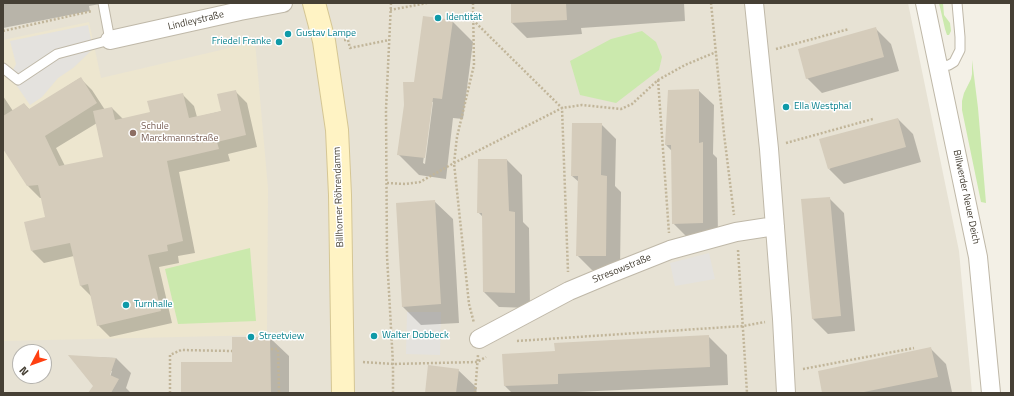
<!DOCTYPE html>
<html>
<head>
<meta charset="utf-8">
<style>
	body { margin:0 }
	#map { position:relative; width:1014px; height:396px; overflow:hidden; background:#f3f0e6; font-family:"Titillium Web",sans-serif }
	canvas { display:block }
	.frame { position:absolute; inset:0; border:4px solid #464035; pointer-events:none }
	.north { position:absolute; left:12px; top:344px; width:40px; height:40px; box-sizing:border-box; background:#fff; border:1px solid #b5b3ae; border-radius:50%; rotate:229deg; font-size:11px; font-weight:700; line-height:16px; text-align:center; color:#464035 }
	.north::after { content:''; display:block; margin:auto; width:14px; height:18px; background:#ff4011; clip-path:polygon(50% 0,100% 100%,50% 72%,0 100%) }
</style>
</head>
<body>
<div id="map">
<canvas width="1014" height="396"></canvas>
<div class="frame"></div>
<div class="north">N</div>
</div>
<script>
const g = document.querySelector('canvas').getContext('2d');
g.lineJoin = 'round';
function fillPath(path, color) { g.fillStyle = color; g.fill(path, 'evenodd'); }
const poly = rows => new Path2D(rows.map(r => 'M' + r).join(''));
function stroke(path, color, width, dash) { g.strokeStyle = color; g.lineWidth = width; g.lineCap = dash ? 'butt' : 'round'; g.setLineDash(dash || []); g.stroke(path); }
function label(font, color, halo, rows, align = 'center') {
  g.font = font + ' "Titillium Web",sans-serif'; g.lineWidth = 3; g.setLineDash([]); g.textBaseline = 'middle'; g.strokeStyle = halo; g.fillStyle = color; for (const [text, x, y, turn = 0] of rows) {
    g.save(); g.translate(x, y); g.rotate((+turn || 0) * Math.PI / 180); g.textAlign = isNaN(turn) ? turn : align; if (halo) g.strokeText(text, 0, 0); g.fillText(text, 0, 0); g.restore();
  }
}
const residential = poly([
	[3,3,908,3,959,251,972,393,3,393],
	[20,352,44,352,44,376,20,376]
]);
const education = poly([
	[89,22,101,78,255,42,268,188,267,335,3,341,3,40]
]);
const green = poly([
	[939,3,943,3,944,15,950,23,951,31,949,35,947,35,945,29],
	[642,31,656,42,662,57,659,70,616,103,580,95,570,61,611,39],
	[972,60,978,108,986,203,981,202,962,110,962,101,964,93,971,79,972,74],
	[250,248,256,321,178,324,165,269]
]);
const parking = poly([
	[88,25,93,49,73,68,58,78,42,97,30,105,10,76,16,64,10,41],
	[709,253,715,279,675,286,670,263],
	[407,312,441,312,440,355,406,354]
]);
const shadow = poly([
	[3,3,105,3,89,6,90,11,3,28],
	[512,3,684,3,685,21,581,28,582,34,527,38,512,23],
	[452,21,473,42,463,119,453,118,446,179,419,175,398,154],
	[431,102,433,102,425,164,423,163],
	[876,29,891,44,899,71,822,93,807,78],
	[80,78,92,90,105,110,112,108,123,119,151,113,182,94,194,106,197,117,222,111,235,91,247,103,257,147,228,154,230,161,179,172,195,253,178,256,179,263,159,267,172,323,110,337,98,325,92,297,81,286,74,256,44,263,32,251,46,217,42,198,40,198,28,186,3,147,3,96,13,111,24,104,30,110],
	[97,123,104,158,65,166,56,148],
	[698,90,714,105,713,154,717,158,718,238,688,238,673,223,672,151,666,145],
	[898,119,913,134,921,162,844,184,829,169],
	[601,124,616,139,615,186,621,192,620,271,592,270,577,255,579,182,572,176],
	[507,160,522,175,523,222,529,228,530,308,499,307,484,292,484,218,478,212],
	[829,198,844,213,855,331,828,334,813,319],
	[434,201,453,219,459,323,421,325,403,307],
	[708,336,727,355,728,385,576,392,576,393,512,393,505,386,503,355,556,352],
	[233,338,270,338,289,356,289,393,182,393,233,363],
	[931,349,946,364,952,392,945,393,823,393],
	[70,356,116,358,131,373,126,388,131,393,89,393,94,386],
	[110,371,112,371,109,380],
	[458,370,477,388,476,393,426,393]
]);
const building = poly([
	[511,3,566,3,567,20,511,23],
	[423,16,453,20,442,99,433,98,425,158,397,155,404,105,403,82,414,82],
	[876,27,884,57,806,79,798,49],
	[81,77,97,103,45,136,59,166,103,157,93,111,112,107,115,120,150,112,147,101,183,93,189,118,221,111,217,94,236,90,246,135,217,142,219,149,167,161,183,241,167,245,168,251,148,255,161,311,97,326,88,284,80,286,70,243,31,251,24,222,45,217,38,185,27,186,3,149,3,116,24,103,29,109],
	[699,89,699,143,703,142,703,223,672,224,671,145,665,145,668,90],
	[898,118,906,147,828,169,819,139],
	[572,123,602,123,601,175,607,176,606,256,576,256,578,176,571,176],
	[478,159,507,159,509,211,515,212,515,293,483,292,482,213,477,213],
	[830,197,841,316,812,319,801,199],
	[435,200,441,304,402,307,396,203],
	[709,335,710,367,558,374,558,384,504,386,502,354,555,351,554,343],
	[232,337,270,337,271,393,181,393,181,362,232,362],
	[931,347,938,377,859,393,822,393,818,371],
	[68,355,116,358,110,375,119,379,111,393,88,393,93,386],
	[428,365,459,369,456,393,425,393]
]);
const path = poly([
	[391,3,386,109,387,256,393,364,393,393],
	[473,3,474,65,457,137,454,163,469,304,474,323],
	[711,3,724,134,734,215],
	[390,10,427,3],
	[473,20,562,108,568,272],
	[3,31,92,11],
	[344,40,348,40,350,48,389,40],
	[776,49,849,29],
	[658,80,669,233],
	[786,143,873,119],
	[387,183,406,184,420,182,454,163,562,108,582,105,621,109,632,104,658,80,685,65,716,52],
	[738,250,747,393],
	[517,341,743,326,765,322],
	[271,349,278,349,279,393],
	[363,362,393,364,477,362,486,357],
	[803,369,914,348],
	[170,393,170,355,181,350,232,351],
	[475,393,478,355]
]);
const lane = poly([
	[938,67,949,65,954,62,960,50,960,37,957,3],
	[3,68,18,80,57,54,110,40,103,3]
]);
const street = poly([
	[754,3,769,149,782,319,786,393],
	[925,3,978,257,991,393],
	[110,40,240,11,283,3],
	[479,339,569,291,612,273,670,250,736,232,775,226]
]);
const secondary = poly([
	[314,3,324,41,337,130,340,195,343,393]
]);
const markers = [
	[438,18,4,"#0f9aa8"],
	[288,34,4,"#0f9aa8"],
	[279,42,4,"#0f9aa8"],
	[786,107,4,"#0f9aa8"],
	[133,133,4,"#8d6e63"],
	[126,305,4,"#0f9aa8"],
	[374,336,4,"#0f9aa8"],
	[251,337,4,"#0f9aa8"]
];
const cultureNames = [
	["Identität",446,18],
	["Gustav Lampe",296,34],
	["Friedel Franke",271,42,"right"],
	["Ella Westphal",794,107],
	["Turnhalle",134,305],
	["Walter Dobbeck",382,336],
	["Streetview",259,337]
];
const streetNames = [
	["Lindleystraße",196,21,-13],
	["Billhorner Röhrendamm",339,197,-92],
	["Billwerder Neuer Deich",966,197,78],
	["Stresowstraße",622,269,-22]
];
const educationNames = [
	["Schule",141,127],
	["Marckmannstraße",141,139]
];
fillPath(residential, '#e7e2d4');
fillPath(education, '#ede6cf');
fillPath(green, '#cbe9ad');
fillPath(parking, '#e4e2de');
fillPath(shadow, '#0003');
fillPath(building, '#d5ccbb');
stroke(lane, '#bfb8a8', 11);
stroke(street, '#bfb8a8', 20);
stroke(secondary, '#d5c694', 24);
stroke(path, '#c1b599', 2.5, [2, 2]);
stroke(lane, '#fff', 9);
stroke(street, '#fff', 18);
stroke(secondary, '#fff3c4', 22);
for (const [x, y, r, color] of markers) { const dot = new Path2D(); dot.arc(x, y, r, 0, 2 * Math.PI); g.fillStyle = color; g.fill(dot); stroke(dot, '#fff', 1.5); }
label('10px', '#0d838f', '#fff', cultureNames, 'left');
label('10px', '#464035', '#fff', streetNames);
label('10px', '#785e54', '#fff', educationNames, 'left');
</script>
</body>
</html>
